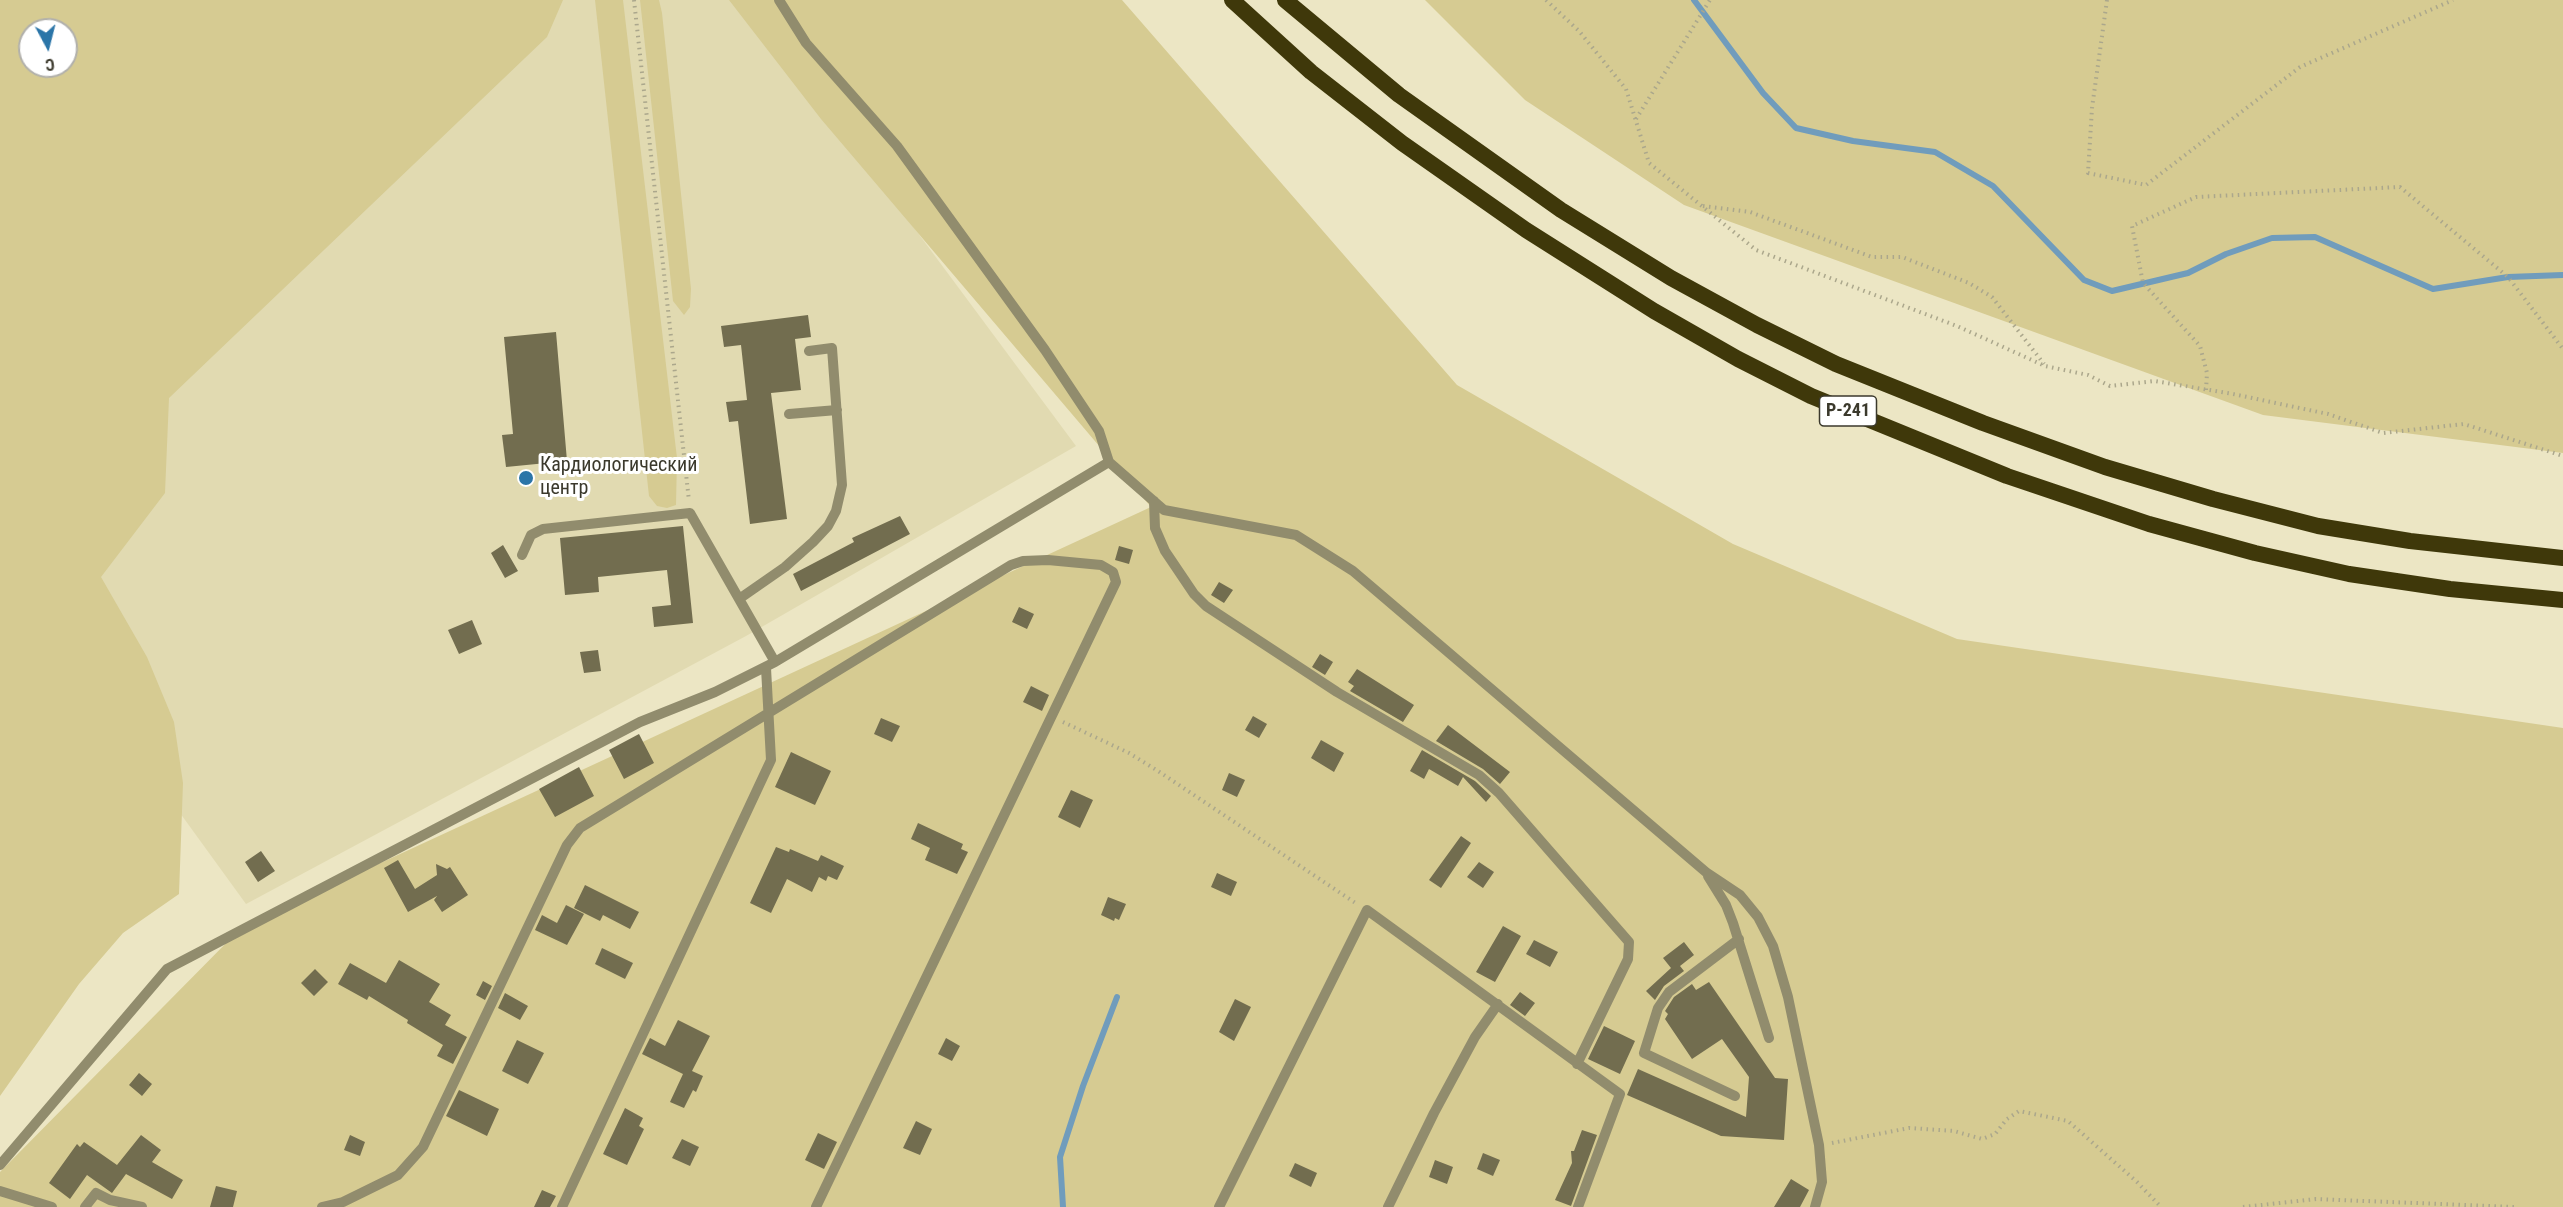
<!DOCTYPE html>
<html>
<head>
<meta charset="utf-8">
<style>
	body { margin:0 }
	#map { position:relative; width:2563px; height:1207px; overflow:hidden; background:#ece6c4; font-family:"Roboto Condensed",sans-serif }
	canvas { display:block }
	.north { position:absolute; left:18px; top:18px; width:60px; height:60px; box-sizing:border-box; background:#fff; border:2px solid #b1b0ab; border-radius:50%; rotate:173deg; font-size:16px; font-weight:700; line-height:24px; text-align:center; color:#3b392c }
	.north::after { content:''; display:block; margin:auto; width:21px; height:27px; background:#2b75a8; clip-path:polygon(50% 0,100% 100%,50% 72%,0 100%) }
</style>
</head>
<body>
<div id="map">
<canvas width="2563" height="1207"></canvas>
<div class="north">С</div>
</div>
<script>
const g = document.querySelector('canvas').getContext('2d');
g.lineJoin = 'round';
function fillPath(path, color) { g.fillStyle = color; g.fill(path, 'evenodd'); }
const poly = rows => new Path2D(rows.map(r => 'M' + r).join(''));
function stroke(path, color, width, dash) { g.strokeStyle = color; g.lineWidth = width; g.lineCap = dash ? 'butt' : 'round'; g.setLineDash(dash || []); g.stroke(path); }
function label(font, color, halo, rows, align = 'center') {
  g.font = font + ' "Roboto Condensed",sans-serif'; g.lineWidth = 6; g.setLineDash([]); g.textBaseline = 'middle'; g.strokeStyle = halo; g.fillStyle = color; for (const [text, x, y, turn = 0] of rows) {
    g.save(); g.translate(x, y); g.rotate((+turn || 0) * Math.PI / 180); g.textAlign = isNaN(turn) ? turn : align; if (halo) g.strokeText(text, 0, 0); g.fillText(text, 0, 0); g.restore();
  }
}
const built = poly([
	[489,0,745,0,1076,446,746,636,246,904,114,722,0,510]
]);
const green = poly([
	[0,0,563,0,547,37,169,398,165,493,101,577,147,657,174,722,183,783,179,894,123,933,79,984,0,1096],
	[30,30,66,30,66,66,30,66],
	[595,0,623,0,677,458,676,505,667,508,657,506,649,496],
	[640,0,659,0,662,13,691,289,690,307,684,315,673,301],
	[729,0,1122,0,1457,385,1733,544,1957,639,2563,728,2563,1207,0,1207,0,1172,242,927,1151,507,821,119],
	[1425,0,2563,0,2563,453,2263,415,1684,205,1525,100]
]);
const stream = poly([
	[1694,0,1763,93,1796,128,1853,141,1935,152,1993,186,2084,280,2112,291,2188,273,2226,254,2272,238,2315,237,2433,289,2508,277,2563,275],
	[1063,1207,1060,1157,1083,1086,1117,997]
]);
const building = poly([
	[808,315,811,337,795,339,801,390,771,393,787,519,750,524,738,421,729,422,726,402,747,400,741,345,724,347,721,326],
	[556,332,567,461,506,467,502,435,513,434,504,337],
	[900,516,910,534,801,591,793,574,854,542,852,538],
	[683,526,693,623,654,627,652,607,671,605,667,570,598,577,599,592,565,595,560,538],
	[503,545,518,571,505,578,491,553],
	[1119,546,1133,550,1129,564,1115,560],
	[1219,582,1233,590,1224,603,1211,595],
	[1019,607,1034,614,1027,629,1012,622],
	[472,620,482,644,459,654,448,630],
	[598,650,601,671,584,673,580,652],
	[1320,654,1333,662,1325,675,1312,667],
	[1357,669,1414,705,1403,722,1350,691,1354,686,1348,682],
	[1031,686,1049,695,1042,711,1023,702],
	[1253,716,1267,724,1259,738,1245,730],
	[881,718,900,726,892,742,874,734],
	[1448,725,1510,772,1500,784,1483,769,1436,741],
	[639,734,654,763,624,779,609,750],
	[1321,740,1344,753,1334,772,1311,758],
	[1422,750,1475,781,1491,796,1486,802,1463,777,1458,786,1429,769,1424,779,1410,771],
	[791,752,831,771,815,805,775,787],
	[579,767,594,796,555,817,539,789],
	[1229,773,1245,780,1237,797,1222,790],
	[1071,790,1093,800,1080,828,1058,817],
	[918,823,963,844,961,849,968,852,957,874,925,860,930,848,911,839],
	[1461,836,1471,843,1441,888,1429,880],
	[776,847,789,852,790,849,818,861,821,855,844,866,837,880,828,876,826,881,819,877,812,892,787,879,771,913,750,903],
	[261,851,275,871,258,882,245,862],
	[398,860,415,889,437,875,436,864,447,869,450,867,468,895,442,912,434,900,437,896,408,912,384,868],
	[1479,862,1494,872,1483,888,1467,877],
	[1217,873,1237,882,1231,896,1211,887],
	[585,885,639,912,630,929,603,915,600,921,574,908],
	[1108,897,1126,904,1119,920,1115,918,1114,921,1101,915],
	[566,905,584,914,567,945,535,930,542,915,557,923],
	[1503,926,1521,936,1495,982,1476,972],
	[1534,940,1558,952,1550,967,1526,954],
	[1684,942,1694,955,1680,966,1684,971,1664,986,1655,1000,1646,991,1671,968,1663,958],
	[602,948,633,963,625,979,595,964],
	[399,960,440,984,429,1002,451,1015,445,1025,467,1037,453,1064,437,1056,443,1045,407,1023,408,1020,369,996,367,1000,338,984,350,963,386,983],
	[315,969,328,982,314,996,301,983],
	[483,981,492,986,485,1000,476,995],
	[1709,982,1775,1078,1788,1079,1784,1140,1721,1136,1627,1095,1638,1069,1746,1117,1749,1077,1722,1039,1692,1059,1665,1019,1668,1014,1665,1011,1674,997,1692,984,1696,990],
	[1520,992,1535,1003,1525,1016,1510,1005],
	[505,993,528,1006,520,1020,498,1008],
	[1235,999,1251,1007,1234,1041,1219,1032],
	[678,1020,710,1036,692,1071,703,1076,696,1092,693,1090,684,1108,670,1102,683,1074,642,1054,650,1038,665,1046],
	[1604,1026,1635,1041,1620,1074,1588,1059],
	[946,1038,960,1046,952,1061,938,1054],
	[517,1040,544,1053,528,1084,502,1071],
	[139,1073,152,1084,142,1096,129,1085],
	[459,1090,499,1109,487,1136,446,1116],
	[625,1108,643,1118,639,1126,644,1129,627,1165,603,1154],
	[916,1121,932,1129,920,1155,903,1148],
	[1582,1130,1597,1135,1571,1206,1555,1200,1572,1163,1571,1151,1574,1151],
	[818,1133,837,1142,824,1169,805,1160],
	[141,1135,161,1150,152,1162,183,1180,172,1199,126,1174,112,1193,87,1175,70,1199,49,1183,77,1144,80,1147,84,1142,117,1165],
	[350,1135,365,1142,360,1156,344,1150],
	[682,1139,699,1147,690,1166,672,1158],
	[1483,1153,1500,1160,1493,1176,1477,1169],
	[1435,1160,1453,1167,1447,1184,1429,1177],
	[1295,1163,1317,1173,1311,1187,1289,1176],
	[1791,1179,1809,1190,1800,1207,1774,1207],
	[216,1186,237,1191,233,1207,210,1207],
	[542,1190,556,1196,550,1207,534,1207]
]);
const path = poly([
	[634,0,689,501],
	[1546,0,1579,31,1626,89,1649,163,1756,250,1957,326,2045,366,2088,375,2110,386,2155,381,2233,394,2328,414,2383,433,2464,424,2563,456],
	[2107,0,2092,108,2088,173,2146,185,2300,67,2453,0],
	[1636,119,1710,0],
	[1703,206,1750,212,1872,257,1902,257,1969,283,1992,297,2044,364],
	[2206,390,2207,373,2200,346,2143,283,2132,226,2196,197,2400,187,2508,277,2563,349],
	[1063,722,1129,753,1158,771,1357,904],
	[1832,1143,1909,1128,1954,1131,1982,1139,1995,1134,2007,1119,2019,1111,2068,1121,2137,1182,2161,1207],
	[2243,1207,2316,1199,2514,1207]
]);
const service = poly([
	[779,0,806,43,897,146,1045,350,1099,431,1109,462,1164,510,1296,535,1353,571,1707,873,1740,895,1758,917,1773,946,1788,997,1819,1145,1822,1182,1815,1207],
	[789,414,837,410],
	[1154,501,1155,528,1165,551,1194,594,1206,606,1337,692,1479,775,1499,793,1629,942,1628,959,1577,1064],
	[522,555,531,535,543,529,690,513,775,662,1109,462],
	[739,599,785,567,813,542,828,526,836,511,842,485,832,348,809,351],
	[1708,876,1726,905,1733,923,1769,1038],
	[1735,1096,1644,1053,1658,1008,1669,992,1739,939],
	[0,1165,167,969,640,722,715,692,775,662],
	[0,1191,52,1207],
	[85,1207,96,1193,110,1200,142,1207],
	[322,1207,343,1202,398,1175,423,1147,567,845,580,828,1011,565,1023,561,1048,560,1101,565,1113,572,1116,582,816,1207],
	[562,1207,771,760,766,668],
	[1219,1207,1367,910,1620,1094,1578,1207],
	[1388,1207,1434,1113,1475,1037,1498,1004]
]);
const trunk = poly([
	[1232,0,1311,72,1402,143,1526,230,1654,311,1738,359,1811,396,2007,476,2149,524,2255,553,2349,574,2450,589,2563,600],
	[1285,0,1399,95,1561,210,1671,278,1757,325,1836,364,1983,423,2105,467,2213,499,2318,526,2410,541,2563,558]
]);
const markers = [
	[526,478,8,"#2b75a8"]
];
const shields = [
	[1848,411,57]
];
const shieldNames = [
	["Р-241",1848,411]
];
const poiNames = [
	["Кардиологический",540,466],
	["центр",540,489]
];
fillPath(built, '#e1dab1');
fillPath(green, '#d6cb92');
stroke(stream, '#709cbc', 6);
fillPath(building, '#726d4f');
stroke(path, '#aba78c', 4, [1.5, 4.5]);
stroke(service, '#918c6d', 10);
stroke(trunk, '#3f380a', 16);
for (const [x, y, r, color] of markers) { const dot = new Path2D(); dot.arc(x, y, r, 0, 2 * Math.PI); g.fillStyle = color; g.fill(dot); stroke(dot, '#fff', 2); }
for (const [x, y, w] of shields) { const box = new Path2D(); box.roundRect(x - w / 2, y - 15, w, 30, 4.5); g.fillStyle = '#fff'; g.fill(box); stroke(box, '#3b392c', 1.5); }
label('bold 18px', '#3b392c', null, shieldNames);
label('20px', '#3b392c', '#fff', poiNames, 'left');
</script>
</body>
</html>
